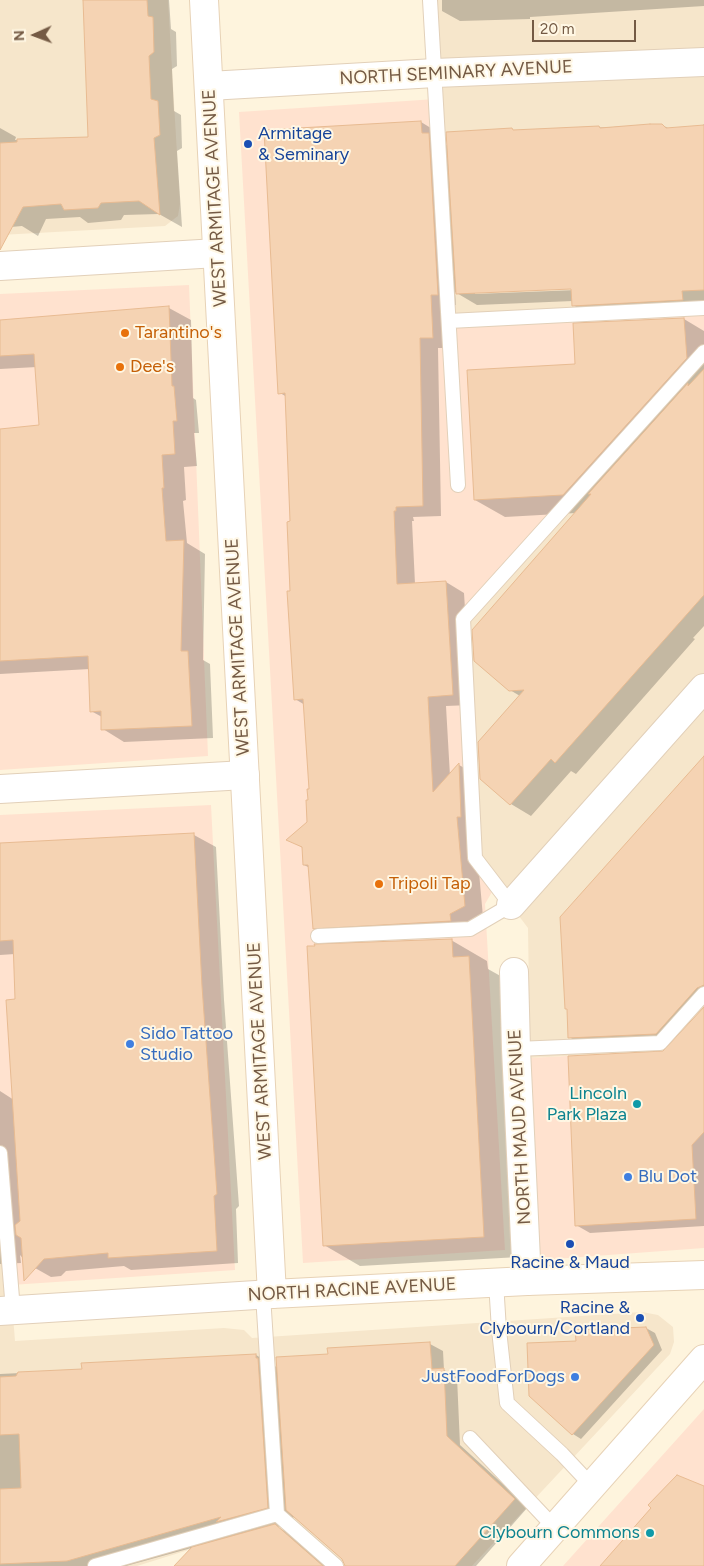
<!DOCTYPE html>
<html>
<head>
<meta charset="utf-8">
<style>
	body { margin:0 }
	#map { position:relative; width:704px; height:1566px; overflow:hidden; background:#fef4dd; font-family:Figtree,sans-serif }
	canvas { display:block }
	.north { position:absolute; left:10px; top:10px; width:50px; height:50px; -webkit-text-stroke:4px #fff7e4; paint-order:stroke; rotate:268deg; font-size:14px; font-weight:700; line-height:20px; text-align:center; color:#745a44 }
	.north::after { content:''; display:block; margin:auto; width:18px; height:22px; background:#745a44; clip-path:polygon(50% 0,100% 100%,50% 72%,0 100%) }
	.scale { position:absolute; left:532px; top:20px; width:104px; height:22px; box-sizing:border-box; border:2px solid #745a44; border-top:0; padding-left:6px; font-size:15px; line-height:18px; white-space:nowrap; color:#745a44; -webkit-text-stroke:4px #fff7e4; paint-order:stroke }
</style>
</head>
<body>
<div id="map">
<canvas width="704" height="1566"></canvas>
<div class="north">N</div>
<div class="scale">20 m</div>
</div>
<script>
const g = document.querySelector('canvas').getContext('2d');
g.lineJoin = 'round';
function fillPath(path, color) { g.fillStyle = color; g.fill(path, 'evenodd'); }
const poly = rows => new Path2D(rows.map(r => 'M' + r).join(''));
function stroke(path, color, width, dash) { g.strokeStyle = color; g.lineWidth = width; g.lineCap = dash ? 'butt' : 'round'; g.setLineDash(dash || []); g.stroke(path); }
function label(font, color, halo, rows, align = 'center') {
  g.font = font + ' Figtree,sans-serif'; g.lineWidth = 4; g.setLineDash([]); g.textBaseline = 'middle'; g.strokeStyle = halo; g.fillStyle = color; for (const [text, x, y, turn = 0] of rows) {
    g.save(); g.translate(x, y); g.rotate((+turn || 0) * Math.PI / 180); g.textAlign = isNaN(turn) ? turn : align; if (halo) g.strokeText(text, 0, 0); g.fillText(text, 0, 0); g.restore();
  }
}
const residential = poly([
	[0,0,168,0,180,204,178,216,165,226,0,235],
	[430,0,704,0,704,308,449,321],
	[704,352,704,1019,676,1050,530,1058,528,928,475,858,463,619],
	[0,1153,15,1341,224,1328,244,1330,252,1338,642,1312,658,1315,673,1327,674,1342,670,1354,472,1566,323,1566,275,1523,137,1566,0,1566]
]);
const commercial = poly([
	[436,99,449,321,704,308,704,352,463,619,478,862,496,885,485,904,505,1250,303,1263,239,112],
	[189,285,208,756,0,770,0,294],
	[211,805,235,1270,11,1285,0,1156,0,815],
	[704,1019,704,1248,540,1260,530,1058,676,1050],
	[704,1409,704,1566,563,1566]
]);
const shadow = poly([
	[84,0,169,0,171,29,176,32,177,66,172,69,174,111,181,115,182,148,177,151,182,227,159,214,124,215,121,220,88,223,80,217,46,219,38,236,22,226,11,227,0,224,0,128,16,137,15,140,89,139],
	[442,0,704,0,704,6,530,17,530,19,460,21,442,11],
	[421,122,439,133,440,141,448,146,515,131,662,125,670,129,701,127,704,124,704,302,593,317,573,305,573,301,477,305,455,292,456,305,449,305,451,348,438,348,441,516,413,517,414,521,412,521,415,584,446,582,464,593,471,705,446,706,450,776,459,765,477,775,475,827,483,917,468,924,333,939,314,928,310,868,304,865,303,848,288,839,309,823,310,790,305,705,295,699,287,397,280,393,265,131],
	[577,287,577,290,475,294,475,292],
	[169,308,191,320,193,398,196,400,199,433,194,433,197,466,184,467,186,500,183,501,187,543,205,554,203,660,210,664,213,738,124,742,103,729,102,717,91,711,90,669,0,674,0,430,40,426,37,367,0,369,0,321],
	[684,319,704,331,704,626,693,638,695,639,576,774,571,771,531,816,511,804,520,696,510,690,576,513,505,517,475,500,576,366],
	[704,777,704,1004,670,1042,583,1045,569,1037],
	[194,835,216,847,224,1000,239,1206,236,1209,238,1263,131,1270,124,1266,66,1271,61,1276,51,1277,28,1264,20,1255,21,1263,0,1264,0,1091,14,1100,17,1000,15,954,0,955,0,845],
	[451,940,487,961,488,969,504,978,519,1257,360,1266,324,1245],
	[704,1009,704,1226,590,1233,576,1225,664,1052],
	[646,1328,655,1333,662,1350,581,1439,573,1434,530,1395],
	[430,1344,443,1351,444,1370,457,1377,460,1445,528,1507,476,1566,346,1566,343,1559,293,1515,294,1522,278,1527,288,1533,326,1566,176,1566,195,1547,126,1566,0,1566,0,1374,83,1370,256,1355,278,1368,329,1355]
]);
const building = poly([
	[83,0,147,0,148,16,153,17,154,52,149,56,151,99,158,101,160,135,154,138,160,215,139,201,101,203,98,208,64,210,61,204,23,207,0,250,0,143,17,142,17,139,88,137,83,0],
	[421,121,422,133,429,133,438,295,431,295,433,338,420,338,423,506,396,507,396,511,394,511,397,584,446,581,453,695,428,697,433,792,459,763,461,817,457,817,465,906,450,914,451,921,313,929,308,865,303,865,302,847,286,840,307,822,306,800,308,800,307,789,309,789,303,699,294,700,287,591,290,591,287,522,290,521,285,393,278,394,264,130,421,121],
	[650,124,662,124,666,128,704,125,704,290,682,291,683,300,572,306,571,289,456,294,446,132,512,128,513,130,599,126,600,128,650,124],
	[169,306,172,386,174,386,177,421,173,421,175,454,162,455,164,488,162,488,166,541,184,540,181,651,188,651,192,726,101,730,101,711,90,712,88,656,0,661,0,429,39,425,34,354,0,356,0,320,169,306],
	[684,318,687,358,563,495,474,500,467,370,575,364,573,323,684,318],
	[704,369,704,595,555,763,551,759,510,805,480,779,478,742,524,690,509,691,474,661,472,630,591,494,588,494,688,383,688,386,704,369],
	[704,756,704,985,697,988,656,1034,568,1038,567,1009,565,1009,560,917,704,756],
	[194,833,202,986,217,1194,214,1196,217,1251,108,1258,108,1253,44,1259,24,1281,21,1238,16,1235,15,1225,20,1221,6,1000,15,999,13,940,0,941,0,843,194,833],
	[452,939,453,957,469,956,484,1237,323,1246,307,946,315,946,314,944,452,939],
	[704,1007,704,1132,692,1145,696,1219,575,1226,568,1056,663,1051,704,1007],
	[646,1327,654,1345,572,1435,529,1396,527,1343,576,1341,575,1330,646,1327],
	[430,1342,432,1369,444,1368,447,1436,515,1499,455,1566,345,1566,342,1559,286,1510,276,1357,328,1354,327,1348,430,1342],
	[256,1354,256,1358,258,1358,268,1508,216,1522,221,1517,67,1561,0,1564,0,1489,21,1488,19,1434,0,1435,0,1377,16,1376,18,1372,82,1369,81,1363,256,1354],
	[677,1475,704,1486,704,1566,600,1566,651,1508,648,1505,677,1475],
	[275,1524,323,1566,174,1566,192,1547,275,1524]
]);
const service = poly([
	[430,0,458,485],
	[449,321,704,308],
	[318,936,470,929,511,905,475,858,463,619,704,352],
	[516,1049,660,1043,704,994],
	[0,1153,13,1310],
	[496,1282,499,1330,507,1403,562,1454,592,1486],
	[263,1295,277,1514,336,1566],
	[470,1438,555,1528],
	[95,1566,277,1514]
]);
const minor = poly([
	[209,86,435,73,704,62],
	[0,266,217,253],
	[0,789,245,775],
	[511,905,704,688],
	[514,972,516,1049,527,1281]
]);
const tertiary = poly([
	[0,1311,272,1294]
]);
const secondary = poly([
	[204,0,272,1294,527,1281,704,1275],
	[521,1566,704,1359]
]);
const markers = [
	[248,144,5,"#1a4fb4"],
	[125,333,5,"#e8710a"],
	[120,367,5,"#e8710a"],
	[379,884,5,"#e8710a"],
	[130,1044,5,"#3f7fe0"],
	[637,1104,5,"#0f9aa8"],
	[628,1177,5,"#3f7fe0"],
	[570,1244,5,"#1a4fb4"],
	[640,1318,5,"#1a4fb4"],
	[575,1377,5,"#3f7fe0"],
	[650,1533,5,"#0f9aa8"]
];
const streetNames = [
	["NORTH SEMINARY AVENUE",456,73,-3],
	["WEST ARMITAGE AVENUE",215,198,-93],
	["WEST ARMITAGE AVENUE",238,647,-93],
	["WEST ARMITAGE AVENUE",260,1051,-93],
	["NORTH MAUD AVENUE",520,1127,-93],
	["NORTH RACINE AVENUE",352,1290,-3]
];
const transitNames = [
	["Armitage",258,134],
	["& Seminary",258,155],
	["Racine & Maud",570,1263,"center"],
	["Racine &",630,1308,"right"],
	["Clybourn/Cortland",630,1329,"right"]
];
const foodNames = [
	["Tarantino's",135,333],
	["Dee's",130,367],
	["Tripoli Tap",389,884]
];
const shopNames = [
	["Sido Tattoo",140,1034],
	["Studio",140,1055],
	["Blu Dot",638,1177],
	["JustFoodForDogs",565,1377,"right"]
];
const cultureNames = [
	["Lincoln",627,1094],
	["Park Plaza",627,1115],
	["Clybourn Commons",640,1533]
];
fillPath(residential, '#f6e6cb');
fillPath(commercial, '#ffe2cf');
fillPath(shadow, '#0003');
fillPath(building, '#f5d3b3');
stroke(building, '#e8bb92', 1);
stroke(service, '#e2d0b9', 16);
stroke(minor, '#e2d0b9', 30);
stroke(tertiary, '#e2d0b9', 30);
stroke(secondary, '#e7d2b6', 30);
stroke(service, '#fff', 14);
stroke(minor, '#fff', 28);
stroke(tertiary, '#fff', 28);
stroke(secondary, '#fff', 28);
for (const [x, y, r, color] of markers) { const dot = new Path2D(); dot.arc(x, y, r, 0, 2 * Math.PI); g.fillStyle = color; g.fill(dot); stroke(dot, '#fff7e4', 2); }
label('18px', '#745a44', '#fff7e4', streetNames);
label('18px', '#164399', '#fff7e4', transitNames, 'left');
label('18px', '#c56008', '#fff7e4', foodNames, 'left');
label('18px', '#366cbe', '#fff7e4', shopNames, 'left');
label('18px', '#0d838f', '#fff7e4', cultureNames, 'right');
</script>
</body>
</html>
